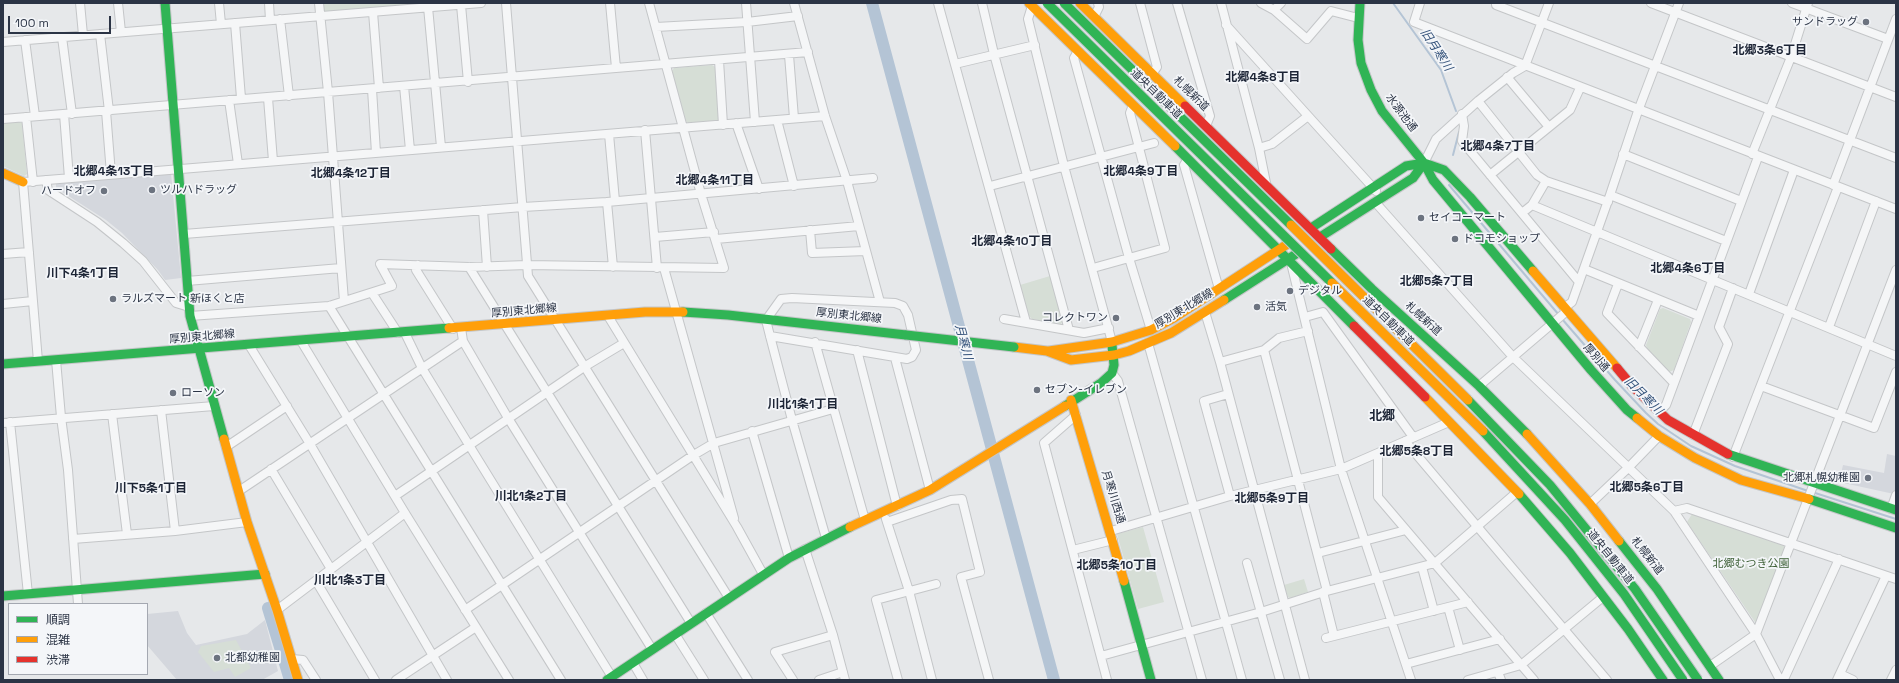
<!DOCTYPE html>
<html>
<head>
<meta charset="utf-8">
<style>
	body { margin:0 }
	#map { position:relative; width:1899px; height:683px; overflow:hidden; background:#e6e8ea; font-family:"Space Grotesk","Noto Sans JP",sans-serif }
	canvas { display:block }
	.frame { position:absolute; inset:0; border:4px solid #2b3445; pointer-events:none }
	.legend { position:absolute; left:8px; top:603px; width:140px; height:72px; box-sizing:border-box; background:#f4f6f9; border:1px solid #a4a8b1; margin:0; padding:5px 7px; list-style:none; font-size:12px; color:#2b3445 }
	.legend li { display:flex; align-items:center; gap:8px; height:20px }
	.legend b { width:20px; border:1px solid #a4a8b1 }
	.scale { position:absolute; left:8px; top:16px; width:103px; height:18px; box-sizing:border-box; border:2px solid #2b3445; border-top:0; padding-left:5px; font-size:12px; line-height:14px; white-space:nowrap; color:#2b3445; -webkit-text-stroke:3px #f4f6f9; paint-order:stroke }
</style>
</head>
<body>
<div id="map">
<canvas width="1899" height="683"></canvas>
<div class="frame"></div>
<ul class="legend">
<li><b style="height:5px;background:#30b455"></b>順調</li>
<li><b style="height:5px;background:#ff9f0a"></b>混雑</li>
<li><b style="height:5px;background:#e5322d"></b>渋滞</li>
</ul>
<div class="scale">100 m</div>
</div>
<script>
const g = document.querySelector('canvas').getContext('2d');
g.lineJoin = 'round';
function fillPath(path, color) { g.fillStyle = color; g.fill(path, 'evenodd'); }
const poly = rows => new Path2D(rows.map(r => 'M' + r).join(''));
function stroke(path, color, width, dash) { g.strokeStyle = color; g.lineWidth = width; g.lineCap = dash ? 'butt' : 'round'; g.setLineDash(dash || []); g.stroke(path); }
function label(font, color, halo, rows, align = 'center') {
  g.font = font + ' "Space Grotesk","Noto Sans JP",sans-serif'; g.lineWidth = 3.5; g.setLineDash([]); g.textBaseline = 'middle'; g.strokeStyle = halo; g.fillStyle = color; for (const [text, x, y, turn = 0] of rows) {
    g.save(); g.translate(x, y); g.rotate((+turn || 0) * Math.PI / 180); g.textAlign = isNaN(turn) ? turn : align; if (halo) g.strokeText(text, 0, 0); g.fillText(text, 0, 0); g.restore();
  }
}
const built = poly([
	[171,173,181,278,165,280,158,270,122,233,106,220,56,188,56,183],
	[1887,454,1896,456,1896,487,1894,494,1839,482,1843,465,1884,473],
	[178,611,187,633,196,645,247,634,265,620,278,671,262,680,177,680,147,645,147,614]
]);
const green = poly([
	[323,3,444,3,324,14],
	[712,65,715,67,719,118,717,121,688,123,686,121,672,71,674,68],
	[19,121,22,123,27,174,24,176,3,166,3,122],
	[1050,276,1063,321,1061,324,1032,319,1029,316,1020,285],
	[1663,308,1690,319,1691,322,1674,370,1669,372,1647,348,1646,345,1660,309],
	[1692,514,1786,546,1757,625,1687,522],
	[1143,527,1164,602,1138,609,1117,534],
	[1304,579,1308,592,1290,598,1288,597,1284,585],
	[236,640,251,668,235,677,229,668,214,672,198,652,201,646]
]);
const stream = poly([
	[1393,3,1441,70,1456,111],
	[1453,155,1459,132],
	[1449,185,1559,315],
	[1562,319,1615,380,1646,413,1658,424,1691,446,1735,466,1808,491],
	[1812,492,1896,519]
]);
const river = poly([
	[872,3,1054,680],
	[268,608,290,680]
]);
const street = poly([
	[80,3,83,35],
	[118,3,121,32],
	[219,3,221,24],
	[269,3,270,20],
	[319,3,328,92,344,301],
	[506,3,528,276,729,598],
	[610,3,616,68],
	[746,3,755,122],
	[794,3,825,116,847,181,880,302],
	[938,3,1026,322],
	[982,3,994,54,1069,330],
	[1140,3,1157,67,1152,74],
	[1177,3,1210,116,1206,126],
	[1221,3,1259,148,1266,183],
	[1261,3,1274,10,1307,39,1331,11,1358,18],
	[1420,3,1414,22,1896,209],
	[1496,3,1496,5,1896,158],
	[1651,3,1896,97],
	[1792,3,1888,39],
	[461,5,468,82],
	[1032,6,1028,19,1064,166,1112,342],
	[428,7,441,147],
	[1274,10,1281,3],
	[373,12,379,88],
	[1094,17,1099,7,1098,3],
	[280,19,289,96],
	[235,23,241,98],
	[1226,25,1376,191],
	[656,27,747,22,798,16],
	[100,34,109,111],
	[62,37,72,114],
	[25,40,35,116],
	[3,42,481,3],
	[1078,51,1074,58,1129,258,1151,330],
	[789,55,794,118],
	[719,60,723,125],
	[955,64,1035,45],
	[1507,77,1549,127],
	[404,86,410,150],
	[372,89,376,153],
	[268,98,273,161],
	[229,100,238,164],
	[1478,101,1537,175,1546,181,1608,202],
	[106,111,111,174],
	[64,114,69,178],
	[1462,114,1464,126,1462,141,1579,282],
	[26,117,33,182],
	[3,119,808,52],
	[777,120,794,186],
	[736,123,759,189],
	[645,130,657,268],
	[609,134,615,201],
	[1259,148,1272,144,1308,116],
	[1623,154,1741,201],
	[1752,154,1791,57,1808,3],
	[1188,159,1184,165,1219,289],
	[1424,163,1436,139,1478,101,1513,73,1525,66,1549,3],
	[1490,175,1570,110,1580,88],
	[46,180,48,190,97,222,123,243,143,261,176,303,189,307],
	[1833,185,1896,19],
	[990,186,1154,143],
	[1610,195,1726,241],
	[607,202,613,267],
	[1375,202,1513,357,1674,511,1756,634,1780,680],
	[1532,205,1896,356],
	[483,210,487,267],
	[1522,213,1532,205,1546,181],
	[810,230,812,253,866,251],
	[184,234,523,207,607,202,873,178],
	[655,237,714,232],
	[716,239,859,226],
	[3,254,29,252],
	[418,265,416,270,453,329],
	[469,267,691,623],
	[1292,267,1341,469,1411,680],
	[664,268,734,518],
	[1093,268,1165,248,1130,113,1133,105],
	[1584,269,1699,316],
	[187,281,341,268],
	[1618,284,1607,313,1674,383],
	[372,293,398,333],
	[1749,294,1794,170],
	[3,304,33,301],
	[329,306,561,680],
	[1564,308,1572,302,1610,195,1638,111,1679,3],
	[1205,312,1220,362,1305,680],
	[190,316,329,306,392,286,380,264,469,267,527,265,724,268,701,194,649,3],
	[608,316,737,527,763,574],
	[1305,317,1323,312,1413,437],
	[1004,319,1084,333,1109,328],
	[1829,327,1876,201],
	[405,333,422,368,469,445,612,677],
	[770,336,907,359,912,357,916,350,908,315,903,306,895,303,792,298,781,299,766,320,770,336,792,420,826,538],
	[301,341,405,513,509,680],
	[463,341,508,418,652,649],
	[815,342,865,520],
	[1148,343,1242,680],
	[249,345,310,444,447,680],
	[1639,347,1658,300],
	[857,350,897,506],
	[1264,350,1327,591],
	[895,358,930,490],
	[56,360,61,417,68,470,78,604],
	[38,361,23,182,825,116],
	[1220,362,1264,350,1279,338,1308,331],
	[1112,373,1118,381,1202,680],
	[1479,386,1567,311],
	[1761,386,1874,428,1896,372],
	[1228,394,1204,401,1230,496],
	[161,410,175,531],
	[1659,412,1666,405,1758,157],
	[112,414,127,534],
	[1076,415,1044,443,1107,680],
	[10,422,28,594],
	[3,423,214,406],
	[752,431,789,558],
	[1693,435,1728,344,1719,327,1733,288],
	[1405,441,1607,680],
	[226,447,287,406],
	[1378,453,1378,497,1534,680],
	[1733,457,1838,187],
	[271,469,331,569],
	[239,491,463,341,461,328],
	[395,496,584,367,624,343],
	[1590,504,1629,467,1659,436],
	[1891,509,1896,495],
	[1674,511,1687,508,1896,579],
	[886,519,909,591,932,680],
	[887,522,951,500,962,499,980,572,961,577,989,680],
	[1111,531,1230,496,1341,469,1449,422],
	[73,539,175,531,247,522],
	[805,549,833,635,845,680],
	[1073,550,1113,540],
	[1318,553,1406,530],
	[1247,563,1280,680],
	[1422,567,1434,611],
	[316,581,375,680],
	[1323,592,1334,636],
	[1448,607,1460,650],
	[277,610,405,513],
	[465,610,692,456,714,443,833,409],
	[706,613,748,680],
	[675,634,704,680],
	[1326,638,1468,602],
	[1101,656,1261,612,1327,591,1435,563,1517,492],
	[292,659,303,660,316,680],
	[633,663,643,680],
	[1406,664,1500,639],
	[1710,666,1756,634,1896,270],
	[1498,672,1501,680],
	[1840,674,1853,680],
	[396,680,476,627],
	[793,680,775,652,833,635],
	[819,680,843,672],
	[898,680,876,600,936,584],
	[1468,680,1521,665,1603,597],
	[1782,680,1785,677,1839,559],
	[1837,680,1886,576],
	[1891,680,1896,670]
]);
const fast = poly([
	[165,3,190,316,224,439],
	[1360,3,1358,40,1361,63,1371,90,1382,111,1424,163,1433,180,1591,370,1627,410,1637,418],
	[1175,146,1354,326],
	[1311,228,1406,166,1424,163,1444,170,1470,197,1533,271],
	[1320,237,1413,178,1424,163],
	[1331,249,1372,289,1479,386,1527,434],
	[1224,300,1296,254],
	[683,312,728,315,906,335],
	[3,364,449,328],
	[1065,406,1101,383,1112,373,1114,365,1112,345],
	[1728,454,1896,510],
	[1519,494,1570,553,1628,629,1663,680],
	[1809,499,1896,528],
	[1619,541,1657,589,1719,680],
	[1124,581,1151,680],
	[3,596,265,574],
	[607,680,789,558,850,527]
]);
const slow = poly([
	[1029,3,1175,146],
	[1080,3,1185,106],
	[3,173,23,182],
	[1533,271,1617,368],
	[449,328,645,312,683,312],
	[1014,347,1047,351,1071,360,1114,355,1129,351,1171,333,1224,300],
	[1049,351,1112,342,1151,330,1174,318,1286,245],
	[1425,397,1519,494],
	[1071,400,1124,581],
	[1637,418,1659,436,1695,458,1741,480,1809,499],
	[1527,434,1590,504,1619,541],
	[224,439,247,522,277,610,298,680],
	[850,527,930,490,1065,406]
]);
const jam = poly([
	[1185,106,1331,249],
	[1354,326,1425,397],
	[1617,368,1632,386,1668,420,1728,454]
]);
const fastBridge = poly([
	[1047,3,1332,283],
	[1064,3,1291,225],
	[906,335,1014,347],
	[1468,400,1550,485,1635,589,1698,680],
	[1483,431,1565,520,1624,594,1683,680]
]);
const slowBridge = poly([
	[1291,225,1468,400],
	[1332,283,1483,431]
]);
const markers = [
	[1866,22,4,"#6c737f"],
	[152,190,4,"#6c737f"],
	[104,191,4,"#6c737f"],
	[1421,218,4,"#6c737f"],
	[1455,239,4,"#6c737f"],
	[1290,291,4,"#6c737f"],
	[113,299,4,"#6c737f"],
	[1257,307,4,"#6c737f"],
	[1116,318,4,"#6c737f"],
	[1037,390,4,"#6c737f"],
	[173,393,4,"#6c737f"],
	[1868,478,4,"#6c737f"],
	[217,658,4,"#6c737f"]
];
const poiNames = [
	["サンドラッグ",1858,22,"right"],
	["ツルハドラッグ",160,190],
	["ハードオフ",96,191,"right"],
	["セイコーマート",1429,218],
	["ドコモショップ",1463,239],
	["デジタル",1298,291],
	["ラルズマート 新ほくと店",121,299],
	["活気",1265,307],
	["コレクトワン",1108,318,"right"],
	["セブン-イレブン",1045,390],
	["ローソン",181,393],
	["北郷札幌幼稚園",1860,478,"right"],
	["北都幼稚園",225,658]
];
const streetNames = [
	["道央自動車道",1156,94,44],
	["札幌新道",1191,94,44],
	["水源池通",1401,113,53],
	["厚別東北郷線",1184,309,-31],
	["厚別東北郷線",524,311,-5],
	["厚別東北郷線",849,316,6],
	["札幌新道",1423,319,42],
	["道央自動車道",1388,321,44],
	["厚別東北郷線",202,337,-5],
	["厚別通",1596,358,49],
	["月寒川西通",1113,497,73],
	["札幌新道",1647,556,52],
	["道央自動車道",1610,557,51]
];
const parkNames = [
	["北郷むつき公園",1751,564]
];
const waterNames = [
	["旧月寒川",1436,50,57],
	["月寒川",963,342,75],
	["旧月寒川",1643,396,45]
];
const neighbourhoodNames = [
	["北郷3条6丁目",1770,51],
	["北郷4条8丁目",1263,78],
	["北郷4条7丁目",1498,147],
	["北郷4条13丁目",114,172],
	["北郷4条9丁目",1141,172],
	["北郷4条12丁目",351,174],
	["北郷4条11丁目",715,181],
	["北郷4条10丁目",1012,242],
	["北郷4条6丁目",1688,269],
	["川下4条1丁目",83,274],
	["北郷5条7丁目",1437,282],
	["川北1条1丁目",803,405],
	["北郷5条8丁目",1417,452],
	["北郷5条6丁目",1647,488],
	["川下5条1丁目",151,489],
	["川北1条2丁目",531,497],
	["北郷5条9丁目",1272,499],
	["北郷5条10丁目",1117,566],
	["川北1条3丁目",350,581]
];
const quarterNames = [
	["北郷",1382,416]
];
fillPath(built, '#d4d7dd');
fillPath(green, '#d6ded6');
stroke(stream, '#b4c4d5', 2);
stroke(river, '#b4c4d5', 12);
stroke(street, '#c4c6c8', 10);
stroke(fast, '#c4c6c8', 11);
stroke(slow, '#c4c6c8', 11);
stroke(jam, '#c4c6c8', 11);
stroke(street, '#f5f6f7', 8);
stroke(fast, '#30b455', 9);
stroke(slow, '#ff9f0a', 9);
stroke(jam, '#e5322d', 9);
stroke(fastBridge, '#c2c5c8', 11, []);
stroke(slowBridge, '#c2c5c8', 11, []);
stroke(fastBridge, '#30b455', 9);
stroke(slowBridge, '#ff9f0a', 9);
for (const [x, y, r, color] of markers) { const dot = new Path2D(); dot.arc(x, y, r, 0, 2 * Math.PI); g.fillStyle = color; g.fill(dot); stroke(dot, '#f4f6f9', 1.5); }
label('11px', '#2b3445', '#f4f6f9', poiNames, 'left');
label('11px', '#2b3445', '#f4f6f9', streetNames);
label('11px', '#3f6138', '#f4f6f9', parkNames);
label('italic 12px', '#34527a', '#f4f6f9', waterNames);
label('bold 12px', '#1d2536', '#f4f6f9', neighbourhoodNames);
label('bold 13px', '#1d2536', '#f4f6f9', quarterNames);
</script>
</body>
</html>
